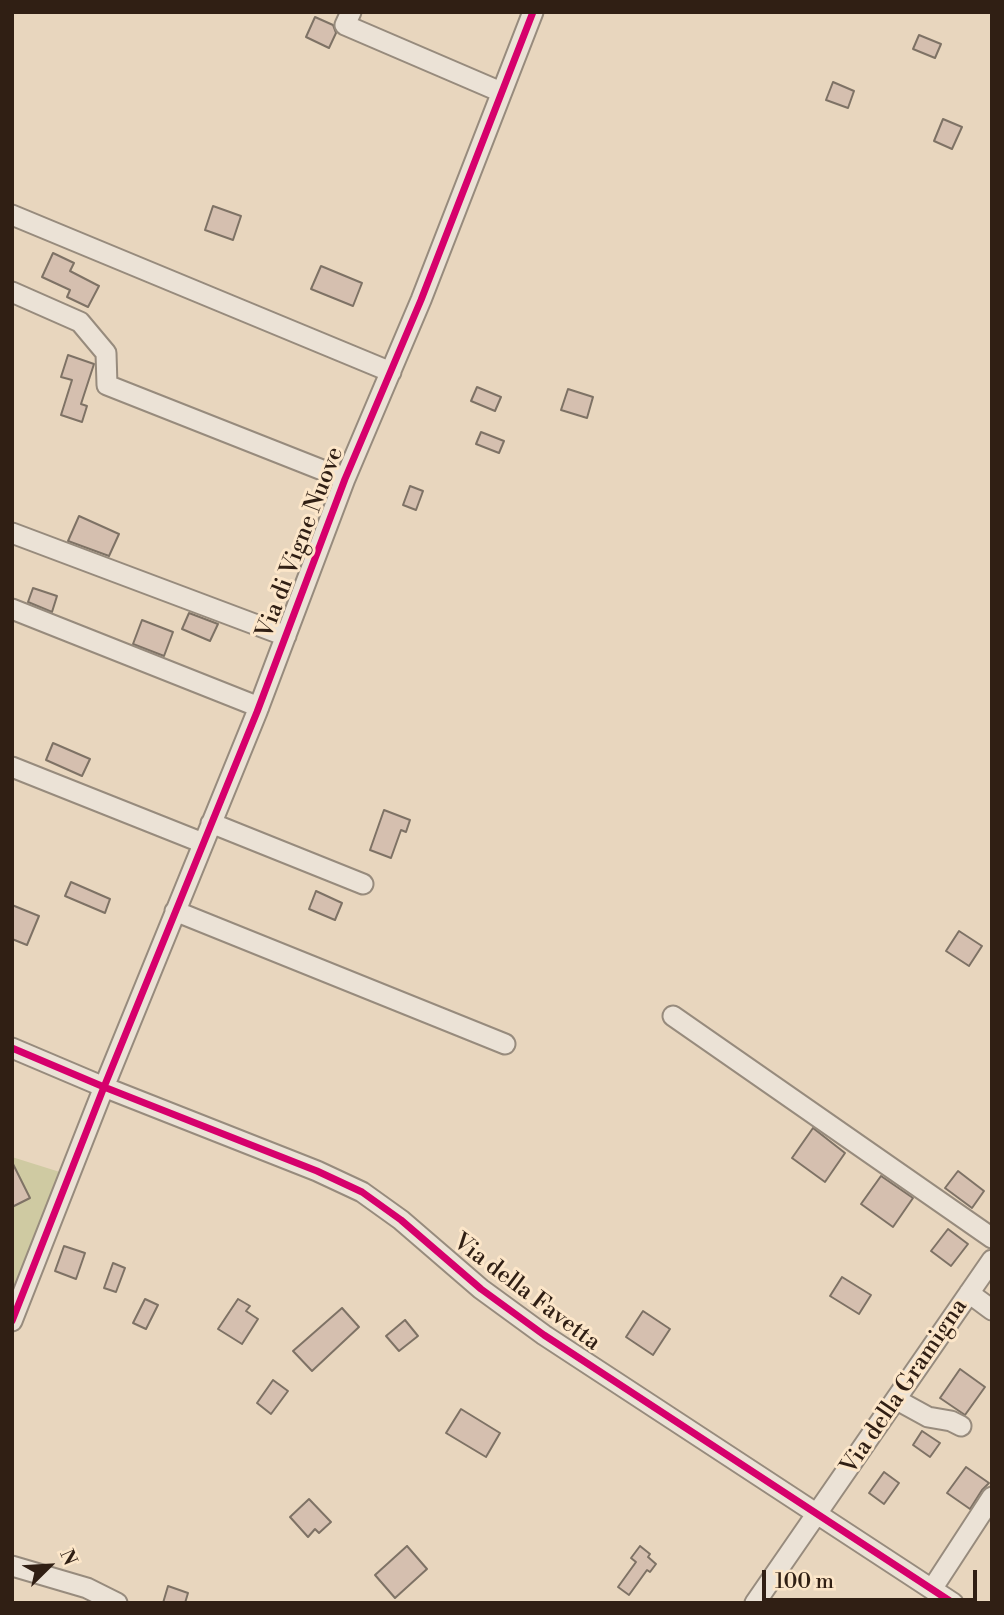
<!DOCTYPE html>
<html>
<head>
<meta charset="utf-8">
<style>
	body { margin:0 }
	#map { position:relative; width:1004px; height:1615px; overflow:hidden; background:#e8d6be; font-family:"Libre Bodoni",serif }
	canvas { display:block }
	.frame { position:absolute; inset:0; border:14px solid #301f14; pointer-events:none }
	.north { position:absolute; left:14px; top:1531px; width:70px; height:70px; -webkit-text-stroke:5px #fce6c9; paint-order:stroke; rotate:66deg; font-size:19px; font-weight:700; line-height:28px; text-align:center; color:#301f14 }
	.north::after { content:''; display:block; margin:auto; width:24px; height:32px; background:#301f14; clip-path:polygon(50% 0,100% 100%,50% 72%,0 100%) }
	.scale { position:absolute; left:762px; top:1570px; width:215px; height:32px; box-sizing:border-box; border:4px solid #301f14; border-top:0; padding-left:9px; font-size:21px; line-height:24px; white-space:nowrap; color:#301f14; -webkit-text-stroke:5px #fce6c9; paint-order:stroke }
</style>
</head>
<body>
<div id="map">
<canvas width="1004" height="1615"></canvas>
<div class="frame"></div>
<div class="north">N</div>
<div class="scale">100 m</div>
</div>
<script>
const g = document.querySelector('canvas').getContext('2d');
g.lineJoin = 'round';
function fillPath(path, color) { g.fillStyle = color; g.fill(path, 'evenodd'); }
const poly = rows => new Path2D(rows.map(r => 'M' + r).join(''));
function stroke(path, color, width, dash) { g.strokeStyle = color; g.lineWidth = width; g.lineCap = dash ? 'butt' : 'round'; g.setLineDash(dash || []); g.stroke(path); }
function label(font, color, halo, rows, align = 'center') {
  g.font = font + ' "Libre Bodoni",serif'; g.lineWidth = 6; g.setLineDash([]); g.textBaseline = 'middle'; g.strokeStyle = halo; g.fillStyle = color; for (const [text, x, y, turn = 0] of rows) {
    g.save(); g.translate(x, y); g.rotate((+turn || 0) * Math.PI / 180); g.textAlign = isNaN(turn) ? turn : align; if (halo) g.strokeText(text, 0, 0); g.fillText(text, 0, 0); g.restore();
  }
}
const green = poly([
	[12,1157,63,1173,12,1303]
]);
const building = poly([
	[315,17,333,25,336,33,329,48,306,37,315,17],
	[919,35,941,44,935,58,913,49,919,35],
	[833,82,854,91,848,108,826,100,833,82],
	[943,119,962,127,952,149,934,141,943,119],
	[213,206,241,216,233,240,205,230,213,206],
	[53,253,74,263,70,271,99,286,88,307,67,297,70,290,42,277,53,253],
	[321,266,362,283,353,306,311,289,321,266],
	[68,355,94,364,81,404,87,406,82,422,61,415,72,380,61,377,68,355],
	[477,387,501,397,495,411,471,401,477,387],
	[568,389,593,397,587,418,561,410,568,389],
	[481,432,504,441,499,453,476,444,481,432],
	[410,486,423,491,416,510,403,505,410,486],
	[79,516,119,534,109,556,68,541,79,516],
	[33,588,57,596,52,612,28,602,33,588],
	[189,613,218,624,210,641,182,629,189,613],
	[142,620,173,632,164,656,133,644,142,620],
	[53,743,90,759,82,776,46,760,53,743],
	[384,810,410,820,406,832,401,830,391,858,370,850,384,810],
	[71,882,110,899,105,913,65,896,71,882],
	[316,891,342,903,335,920,309,909,316,891],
	[12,905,39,916,27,945,12,939,12,905],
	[959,931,982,946,969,966,946,951,959,931],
	[813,1128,845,1153,825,1182,792,1158,813,1128],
	[12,1162,30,1198,12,1207,12,1162],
	[958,1171,984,1191,972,1208,945,1188,958,1171],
	[881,1176,913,1198,893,1227,861,1204,881,1176],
	[948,1229,968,1244,951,1266,931,1251,948,1229],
	[64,1246,85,1253,76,1279,55,1271,64,1246],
	[113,1263,125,1268,116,1292,104,1288,113,1263],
	[842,1277,871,1295,859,1314,830,1296,842,1277],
	[145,1299,158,1305,146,1329,133,1323,145,1299],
	[238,1299,250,1306,246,1311,258,1319,242,1344,218,1329,238,1299],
	[342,1308,359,1327,312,1371,293,1351,342,1308],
	[643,1311,670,1329,653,1355,626,1337,643,1311],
	[405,1320,418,1336,399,1351,386,1336,405,1320],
	[960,1369,985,1387,965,1415,940,1398,960,1369],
	[273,1380,288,1391,271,1414,257,1403,273,1380],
	[461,1409,500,1433,486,1457,446,1433,461,1409],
	[922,1431,940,1443,930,1457,913,1445,922,1431],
	[966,1467,989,1483,982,1490,970,1509,947,1493,966,1467],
	[884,1472,899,1483,884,1504,869,1493,884,1472],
	[309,1499,331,1522,319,1533,315,1529,308,1537,290,1517,309,1499],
	[407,1546,427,1569,395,1598,375,1575,407,1546],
	[640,1546,650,1554,648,1557,656,1564,650,1572,647,1570,629,1595,618,1587,636,1562,631,1558,640,1546],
	[168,1586,188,1593,185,1603,163,1603,168,1586]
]);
const minor = poly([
	[351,12,345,25,501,92],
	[12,215,391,372],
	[12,292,80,322,106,353,107,385,345,479],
	[12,533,286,636],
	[12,609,259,707],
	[12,767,203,843],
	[211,823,363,884],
	[175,911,505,1044],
	[673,1016,992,1238],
	[12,1048,104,1087,317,1171,362,1192,401,1220,481,1289,544,1335,953,1603],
	[969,1293,992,1310],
	[12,1321,104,1087,257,712,345,479,421,300,533,12],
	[897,1400,928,1417,951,1421,961,1426],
	[12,1566,87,1588,117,1603],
	[932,1589,992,1497],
	[755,1603,992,1260]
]);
const cycleway = poly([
	[12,1048,104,1087,317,1171,362,1192,401,1220,481,1289,544,1335,953,1603],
	[12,1321,104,1087,257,712,345,479,421,300,533,12]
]);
const streetNames = [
	["Via di Vigne Nuove",301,543,-69],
	["Via della Favetta",526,1293,37],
	["Via della Gramigna",905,1387,-56]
];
fillPath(green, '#cfcaa2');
fillPath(building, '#d5bfaf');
stroke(building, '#7e7265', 2);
stroke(minor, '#978b7d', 23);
stroke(minor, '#ebe2d6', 19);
stroke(cycleway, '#d6006c', 7);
label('24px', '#301f14', '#fce6c9', streetNames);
</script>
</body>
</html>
